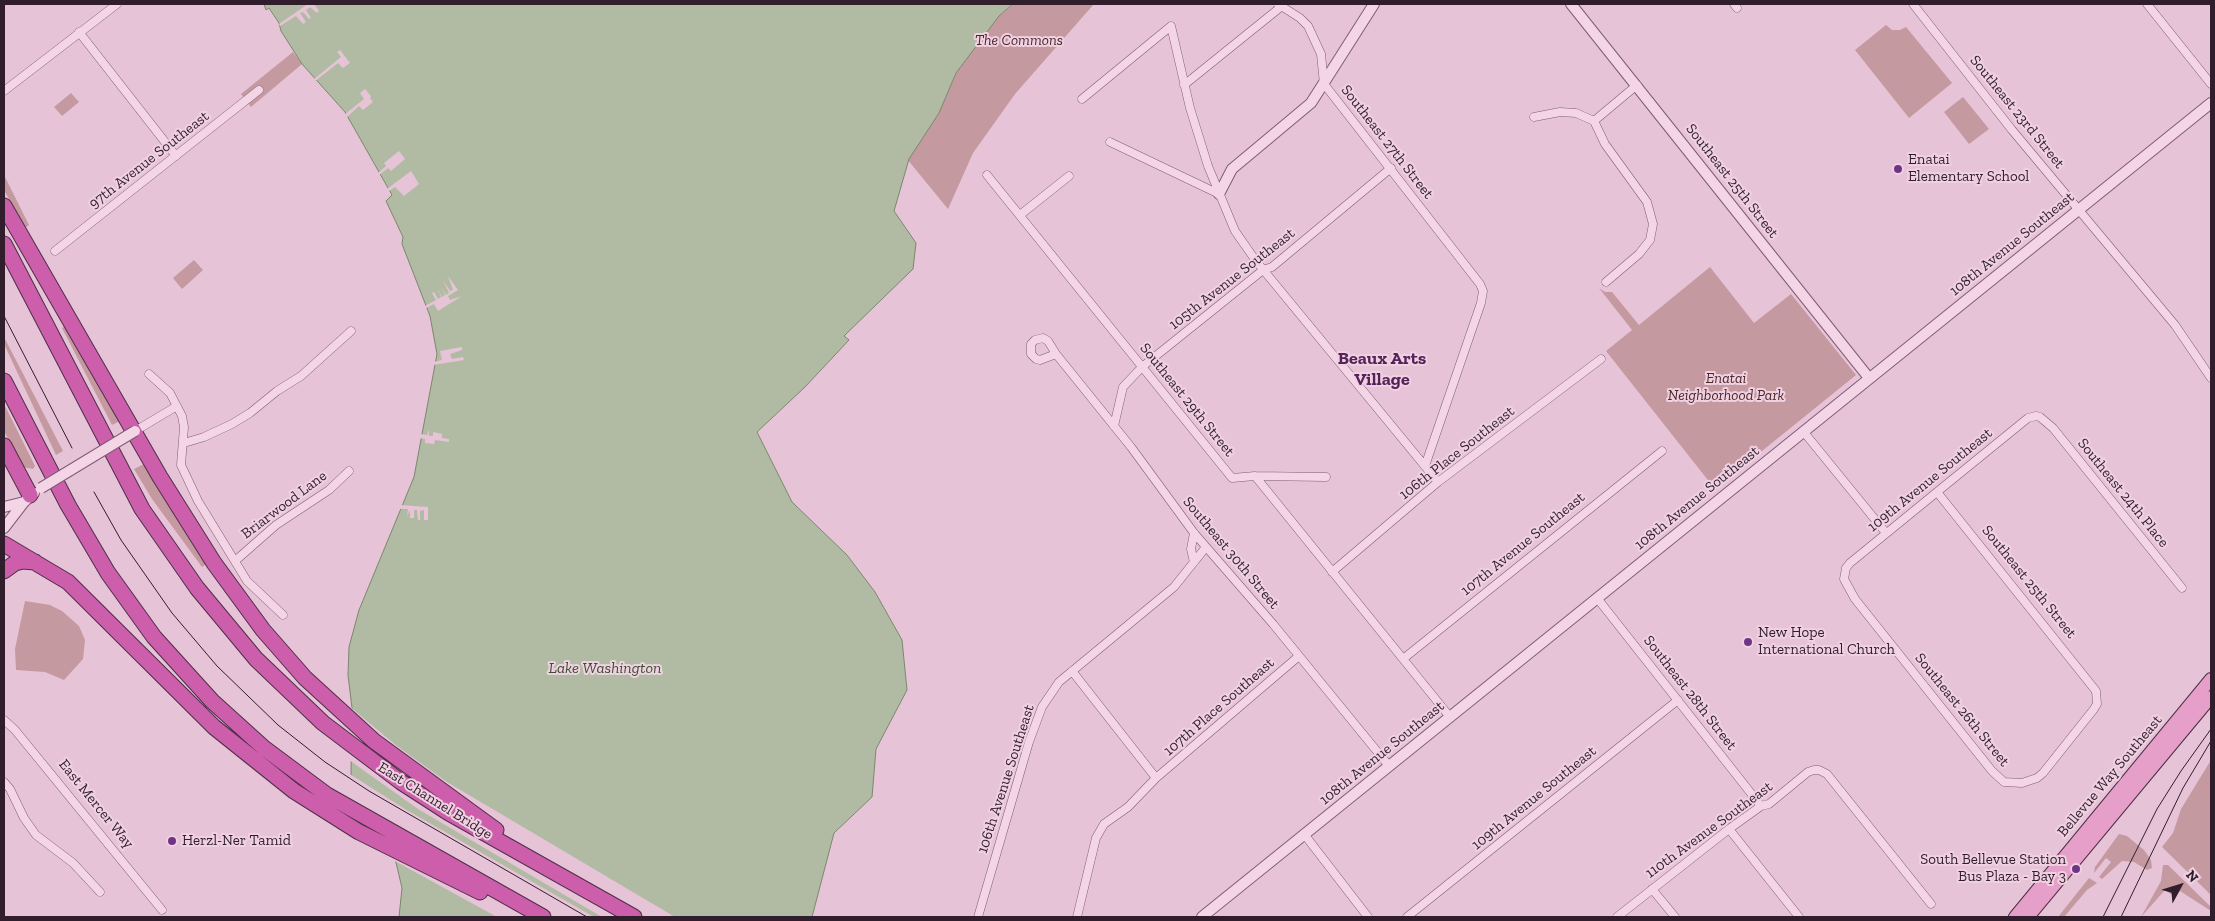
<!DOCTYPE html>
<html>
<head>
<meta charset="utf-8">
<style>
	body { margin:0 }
	#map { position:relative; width:2215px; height:921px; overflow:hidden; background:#e7c3d7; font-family:"Zilla Slab",serif }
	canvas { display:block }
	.frame { position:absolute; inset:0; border:5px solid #311e2d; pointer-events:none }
	.north { position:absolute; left:2155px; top:861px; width:50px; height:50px; -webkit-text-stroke:4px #f0d1e2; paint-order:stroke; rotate:51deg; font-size:14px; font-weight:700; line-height:20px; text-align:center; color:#311e2d }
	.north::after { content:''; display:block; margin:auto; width:18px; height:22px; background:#311e2d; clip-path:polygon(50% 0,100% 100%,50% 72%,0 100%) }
</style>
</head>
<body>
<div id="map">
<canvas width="2215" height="921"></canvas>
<div class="frame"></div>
<div class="north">N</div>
</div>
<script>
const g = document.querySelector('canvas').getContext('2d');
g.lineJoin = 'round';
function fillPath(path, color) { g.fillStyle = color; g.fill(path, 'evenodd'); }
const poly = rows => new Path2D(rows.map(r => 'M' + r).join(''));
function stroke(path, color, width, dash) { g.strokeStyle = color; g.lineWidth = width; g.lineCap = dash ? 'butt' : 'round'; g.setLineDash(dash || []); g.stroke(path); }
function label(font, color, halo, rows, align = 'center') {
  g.font = font + ' "Zilla Slab",serif'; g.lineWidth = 4; g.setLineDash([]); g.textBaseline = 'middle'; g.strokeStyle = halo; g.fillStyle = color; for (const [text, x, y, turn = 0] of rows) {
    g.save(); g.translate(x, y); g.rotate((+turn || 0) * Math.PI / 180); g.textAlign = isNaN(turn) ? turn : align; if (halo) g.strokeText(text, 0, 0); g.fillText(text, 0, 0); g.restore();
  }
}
const green = poly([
	[1014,4,1094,4,1015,94,973,153,948,209,907,159,939,113,956,73,999,16],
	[1886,25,1892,30,1900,30,1906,27,1952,83,1909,118,1855,50],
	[293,52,302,64,251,107,241,94],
	[71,93,79,102,62,116,54,107],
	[1963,97,1989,129,1969,144,1944,112],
	[4,175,29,225,25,228,4,190],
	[194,260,203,270,182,289,173,278],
	[1710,267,1754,323,1791,294,1856,375,1715,489,1606,351,1632,330,1599,288,1605,292,1612,292,1639,325],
	[67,325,120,421,112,425,62,328],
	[4,337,63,451,56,455,4,344],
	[4,404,35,466,33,469,23,467,4,431],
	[146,463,206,564,202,567,152,499,134,469],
	[25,601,50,605,62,611,79,626,85,640,83,659,64,680,45,672,16,670,15,649],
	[2211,760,2211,895,2162,847,2173,833,2181,809],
	[2119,834,2127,836,2144,850,2151,860,2152,868,2147,870,2134,862,2122,861,2102,879,2099,877,2111,862,2106,858,2094,873,2095,867],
	[2163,865,2168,865,2211,907,2211,911,2180,891,2175,897,2165,890,2141,917,2161,881],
	[2089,878,2097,883,2087,890,2064,917,2058,917]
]);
const water = poly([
	[264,4,1013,4,999,16,956,73,939,113,909,159,894,211,916,243,913,269,844,336,849,340,805,387,757,432,792,502,847,555,875,592,902,640,907,690,876,749,872,797,834,833,812,917,399,917,402,888,387,824,351,777,352,708,348,675,349,647,359,610,414,477,437,354,430,316,402,244,403,237,386,201,392,195,345,112,302,64,281,31,279,23,269,8,266,10,264,4]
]);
const pier = poly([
	[308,4,314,4,319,11,317,13,310,7,306,10,311,18,309,19,303,12,300,13,306,22,303,24,296,16,280,26,279,24],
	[340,50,350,63,343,68,338,63,314,82,313,80,341,57,337,52],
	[365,89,371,96,370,98,373,102,363,110,359,106,346,118,344,115,364,99,360,93],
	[399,151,405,159,391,171,388,168,378,176,377,174,386,166,384,163],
	[411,171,419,184,404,196,395,187,389,191,387,189],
	[448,276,458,290,448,296,450,300,462,296,438,311,434,304,426,308,425,306,436,300,432,293,434,292,438,299,441,297,438,289,442,297,445,295,441,287,446,295,449,293,443,280,450,291,453,290],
	[462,347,462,350,450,354,452,359,463,357,464,360,433,365,433,362,442,360,440,351],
	[429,430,429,436,433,436,433,432,442,434,442,438,449,439,449,442,435,440,434,444,425,443,425,439,419,438,420,434,427,435],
	[400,505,428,507,428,520,424,520,424,510,420,511,420,520,418,520,417,510,414,510,414,518,410,518,410,510,407,516,408,509,398,509],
	[349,706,397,746,447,782,675,917,602,917,418,809,349,760],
	[348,773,405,809,594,917,497,917,393,860,385,825,349,778]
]);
const minor = poly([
	[1278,4,1300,18,1308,26,1321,54,1324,84,1480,284,1483,291,1481,303,1425,466],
	[1734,4,1737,8],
	[1913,4,2012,130,2175,325,2211,378],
	[2147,4,2211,84],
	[79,32,176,156],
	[1184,85,1282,6],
	[4,91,117,4],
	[1082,99,1171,26,1190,108,1208,166,1235,231,1256,261,1438,482],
	[1534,117,1560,112,1576,113,1594,121,1605,144,1647,202,1653,224,1650,240,1639,254,1606,282],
	[1594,121,1637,85],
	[1110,142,1219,194],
	[987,175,1232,478,1255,476,1450,717],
	[1020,215,1069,176],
	[55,251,259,90],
	[1056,354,1040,360,1036,359,1031,354,1031,344,1035,340,1043,338,1048,341,1056,354,1131,447,1194,533,1273,624,1389,766],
	[149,374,170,393,182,416,184,427,181,465,198,501,247,581,283,615],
	[1114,426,1123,387,1142,367,1263,270,1272,267,1391,168],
	[135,431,177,406],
	[1803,431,1886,533],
	[184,443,204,437,232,424,250,413,277,391,301,376,351,331],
	[1255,476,1326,477],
	[1937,492,2096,691,2097,704,2094,709,2043,773,2037,778,2022,783,2004,782,1992,771,1855,599,1844,579,1846,568,1850,563,1937,492,2028,418,2036,416,2040,417,2053,428,2182,588],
	[1194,533,1191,549,1194,562],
	[235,561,276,525,329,490,349,471],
	[1332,572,1438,482,1601,359],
	[1597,598,1761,806],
	[1403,659,1662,451],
	[1072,671,1156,778],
	[4,720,15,730,162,910],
	[4,782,10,789,24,818,36,835,73,863,100,892],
	[1729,829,1799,917],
	[1304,834,1368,917],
	[1652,889,1675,917],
	[978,917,1029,742,1042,707,1059,682,1174,587,1206,547],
	[1077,917,1096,838,1104,824,1128,807,1156,778,1299,656],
	[1407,917,1678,700],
	[1617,917,1729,829,1761,806,1769,804,1808,772,1814,770,1819,770,1827,774,1931,904]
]);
const tertiary = poly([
	[1571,4,1869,378],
	[1219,194,1232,169,1311,103,1374,4],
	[4,507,24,502],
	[4,528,24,502,34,493],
	[1202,917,2211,103]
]);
const primary = poly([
	[2015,917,2211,679],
	[2028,917,2211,697]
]);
const motorway = poly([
	[4,206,160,477,214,563,263,630,305,678,374,741,496,830],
	[4,244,142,509,197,588,256,659,323,723,401,782,449,813,634,917],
	[4,381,68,505,108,573,154,637,212,701,264,748,327,795,543,917],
	[4,446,30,495],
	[4,544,68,582,214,727,294,791,359,832,480,892],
	[4,571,15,563,22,561,35,562]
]);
const tram = poly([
	[4,316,72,448],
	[94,492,121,540,172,613,217,666,278,725,325,762,369,791,587,917],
	[2103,917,2157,809,2181,771,2211,729],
	[2121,917,2183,788,2211,741]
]);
const tertiaryBridge = poly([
	[41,488,135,431]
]);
const markers = [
	[1898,169,5,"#703486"],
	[1748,642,5,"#703486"],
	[172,841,5,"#703486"],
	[2076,869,5,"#703486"]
];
const parkNames = [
	["The Commons",1019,41],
	["Enatai",1726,379],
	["Neighborhood Park",1726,396]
];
const streetNames = [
	["Southeast 23rd Street",2017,112,51],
	["Southeast 27th Street",1387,142,52],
	["97th Avenue Southeast",149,160,-38],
	["Southeast 25th Street",1732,181,52],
	["108th Avenue Southeast",2012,244,-39],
	["105th Avenue Southeast",1232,279,-38],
	["Southeast 29th Street",1187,400,51],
	["106th Place Southeast",1457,453,-38],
	["109th Avenue Southeast",1930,480,-39],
	["Southeast 24th Place",2123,493,51],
	["108th Avenue Southeast",1697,498,-39],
	["Briarwood Lane",284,505,-37],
	["107th Avenue Southeast",1523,544,-39],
	["Southeast 30th Street",1231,553,50],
	["Southeast 25th Street",2029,582,51],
	["Southeast 28th Street",1690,693,52],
	["107th Place Southeast",1219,707,-41],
	["Southeast 26th Street",1962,710,51],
	["108th Avenue Southeast",1382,753,-39],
	["Bellevue Way Southeast",2110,776,-50],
	["106th Avenue Southeast",1006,779,-72],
	["109th Avenue Southeast",1534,798,-39],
	["East Channel Bridge",435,801,32],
	["East Mercer Way",96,804,51],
	["110th Avenue Southeast",1709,830,-36]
];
const poiNames = [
	["Enatai",1908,160],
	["Elementary School",1908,177],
	["New Hope",1758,633],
	["International Church",1758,650],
	["Herzl-Ner Tamid",182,841],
	["South Bellevue Station",2066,860,"right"],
	["Bus Plaza - Bay 3",2066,877,"right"]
];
const waterNames = [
	["Lake Washington",605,668]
];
const quarterNames = [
	["Beaux Arts",1382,359],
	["Village",1382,380]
];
fillPath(green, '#c4999f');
fillPath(water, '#b1bba4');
stroke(water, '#7a876d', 1);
fillPath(pier, '#e7c3d7');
stroke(minor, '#7f5c76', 9);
stroke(tertiary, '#7f5c76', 12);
stroke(primary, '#4d3047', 14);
stroke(motorway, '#4d3047', 17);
stroke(minor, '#f3d5e6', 8);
stroke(tertiary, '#f3d5e6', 10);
stroke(primary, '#e69fc8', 12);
stroke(motorway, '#cc5eab', 15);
stroke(tram, '#311e2d', 1);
stroke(tertiaryBridge, '#7f5c76', 12, []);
stroke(tertiaryBridge, '#f3d5e6', 10);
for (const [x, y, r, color] of markers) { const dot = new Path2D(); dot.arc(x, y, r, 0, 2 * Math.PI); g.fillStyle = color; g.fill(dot); stroke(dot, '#f0d1e2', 2); }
label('italic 15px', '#4b2728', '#f0d1e2', parkNames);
label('15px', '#311e2d', '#f0d1e2', streetNames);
label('15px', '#311e2d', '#f0d1e2', poiNames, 'left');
label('italic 16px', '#3a4f2f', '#f0d1e2', waterNames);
label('bold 18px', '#552358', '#f0d1e2', quarterNames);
</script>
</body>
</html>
